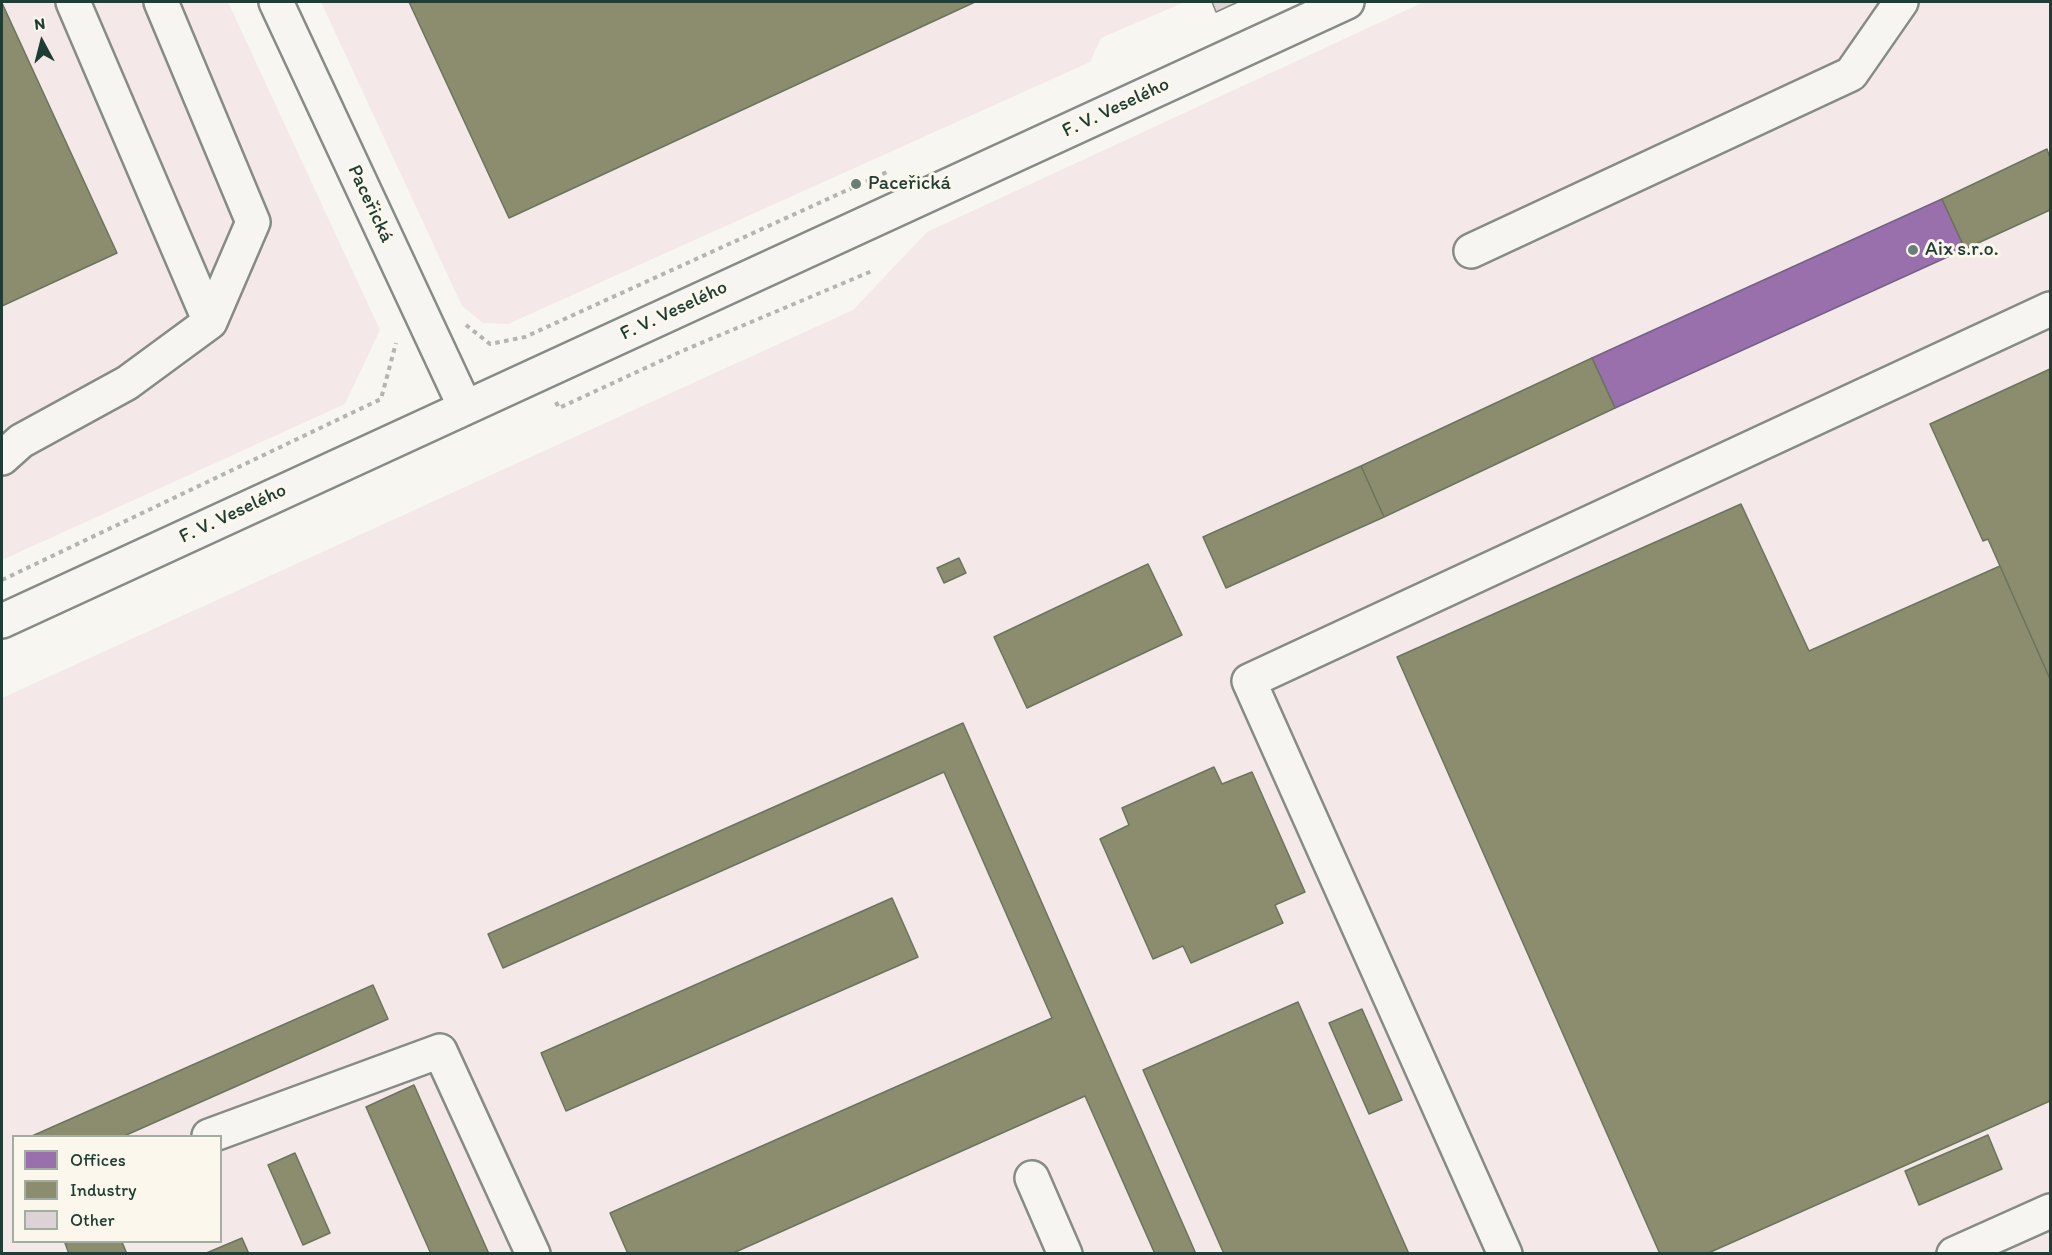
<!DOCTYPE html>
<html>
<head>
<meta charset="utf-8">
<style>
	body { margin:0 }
	#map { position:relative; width:2052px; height:1255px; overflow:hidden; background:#f8f6f0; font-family:Itim,sans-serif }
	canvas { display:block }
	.frame { position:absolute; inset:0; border:3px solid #1f3d34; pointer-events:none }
	.legend { position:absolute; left:12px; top:1135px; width:210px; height:108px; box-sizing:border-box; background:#fbf7ec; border:2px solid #a3ada2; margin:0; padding:8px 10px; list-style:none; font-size:18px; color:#1f3d34 }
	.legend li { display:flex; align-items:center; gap:12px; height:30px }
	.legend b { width:30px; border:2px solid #a3ada2 }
	.north { position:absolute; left:12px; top:12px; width:60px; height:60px; -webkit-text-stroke:4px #fbf7ec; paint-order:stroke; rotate:353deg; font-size:16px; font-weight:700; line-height:24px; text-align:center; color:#1f3d34 }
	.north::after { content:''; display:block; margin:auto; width:21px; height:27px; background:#1f3d34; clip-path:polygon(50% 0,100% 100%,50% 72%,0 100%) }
</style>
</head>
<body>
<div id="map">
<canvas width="2052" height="1255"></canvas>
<div class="frame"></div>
<ul class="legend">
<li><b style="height:16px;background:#9970ab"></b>Offices</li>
<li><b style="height:16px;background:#8c8c6e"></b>Industry</li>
<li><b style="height:16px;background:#ddd3d6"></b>Other</li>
</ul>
<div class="north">N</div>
</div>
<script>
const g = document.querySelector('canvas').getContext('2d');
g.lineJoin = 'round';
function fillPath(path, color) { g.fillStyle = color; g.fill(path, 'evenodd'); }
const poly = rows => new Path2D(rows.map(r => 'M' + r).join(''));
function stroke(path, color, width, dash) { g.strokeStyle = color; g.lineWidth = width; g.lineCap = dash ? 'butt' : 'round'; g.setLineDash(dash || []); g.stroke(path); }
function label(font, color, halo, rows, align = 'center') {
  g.font = font + ' Itim,sans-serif'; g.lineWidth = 6; g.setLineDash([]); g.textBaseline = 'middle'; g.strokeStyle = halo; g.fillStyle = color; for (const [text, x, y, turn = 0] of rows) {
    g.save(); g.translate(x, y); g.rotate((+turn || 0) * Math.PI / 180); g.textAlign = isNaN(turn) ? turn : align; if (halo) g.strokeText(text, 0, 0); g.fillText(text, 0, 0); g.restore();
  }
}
const built = poly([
	[2,2,228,2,380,330,345,404,2,560],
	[321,2,1185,2,1101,38,1090,62,508,324,483,323,462,306],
	[1424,2,2050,2,2050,1253,2,1253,2,698,853,310,927,232],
	[14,1136,220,1136,220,1242,14,1242]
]);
const offices = poly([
	[1942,199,1965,249,1615,408,1592,358,1942,199]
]);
const industry = poly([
	[409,2,975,2,509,218,409,2],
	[2,3,117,253,2,306,2,3],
	[2047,149,2050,158,2050,210,1965,249,1942,199,2047,149],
	[1592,358,1615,408,1384,517,1361,466,1592,358],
	[2050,369,2050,679,1988,539,1983,541,1930,424,2050,369],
	[1361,466,1384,517,1226,588,1203,537,1361,466],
	[1741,504,1809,651,2000,566,2050,679,2050,1101,1706,1254,1660,1254,1397,657,1741,504],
	[959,558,966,573,944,583,937,568,959,558],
	[1148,564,1182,635,1027,708,994,637,1148,564],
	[963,723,1196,1254,1155,1254,1085,1096,731,1254,628,1254,610,1213,1052,1018,944,772,503,968,488,934,963,723],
	[1214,767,1222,784,1252,772,1305,892,1275,905,1283,923,1191,963,1183,946,1153,959,1100,839,1129,825,1122,808,1214,767],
	[892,898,918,957,566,1111,541,1053,892,898],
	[373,985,388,1019,124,1136,32,1136,373,985],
	[1298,1002,1409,1254,1224,1254,1143,1070,1298,1002],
	[1362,1009,1402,1100,1369,1114,1329,1023,1362,1009],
	[414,1085,489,1254,431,1254,366,1107,414,1085],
	[1988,1135,2002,1169,1919,1205,1905,1171,1988,1135],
	[295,1153,330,1233,303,1245,268,1165,295,1153],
	[242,1238,249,1254,204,1254,242,1238],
	[68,1242,122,1242,127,1254,69,1254,65,1243,68,1242]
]);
const building = poly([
	[1212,2,1238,2,1216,12,1212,2]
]);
const path = poly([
	[466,325,490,344,525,337,887,172],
	[556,402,559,408,680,352,872,271],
	[2,580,381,399,396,343]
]);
const minor = poly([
	[73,2,210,322],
	[276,2,465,407],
	[1471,251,1851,74,1901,2],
	[2,458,21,441,127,383,210,322,253,222,161,2],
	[2,621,1347,2],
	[209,1136,440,1051,533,1254],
	[1032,1178,1065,1254],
	[1505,1254,1249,681,2050,309],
	[1954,1254,2050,1211]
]);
const markers = [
	[856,184,6,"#6b7e76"],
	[1913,250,6,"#6b7e76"]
];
const streetNames = [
	["F. V. Veselého",1116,108,-25],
	["Paceřická",370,204,65],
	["F. V. Veselého",674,311,-25],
	["F. V. Veselého",233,514,-25]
];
const poiNames = [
	["Paceřická",868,184],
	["Aix s.r.o.",1925,250]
];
fillPath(built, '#f4e9e8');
fillPath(offices, '#9970ab');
stroke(offices, '#746187', 1.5);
fillPath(industry, '#8c8c6e');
stroke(industry, '#6b745d', 1.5);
fillPath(building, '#ddd3d6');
stroke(building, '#868b86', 1.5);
stroke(minor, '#868b86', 38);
stroke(path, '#b2b5b1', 4, [4.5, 4.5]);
stroke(minor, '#f6f5f1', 33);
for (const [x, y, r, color] of markers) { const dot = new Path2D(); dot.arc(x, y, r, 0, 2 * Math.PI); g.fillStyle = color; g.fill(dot); stroke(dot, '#fbf7ec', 2); }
label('20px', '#1f3d34', '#fbf7ec', streetNames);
label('20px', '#1f3d34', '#fbf7ec', poiNames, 'left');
</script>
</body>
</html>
